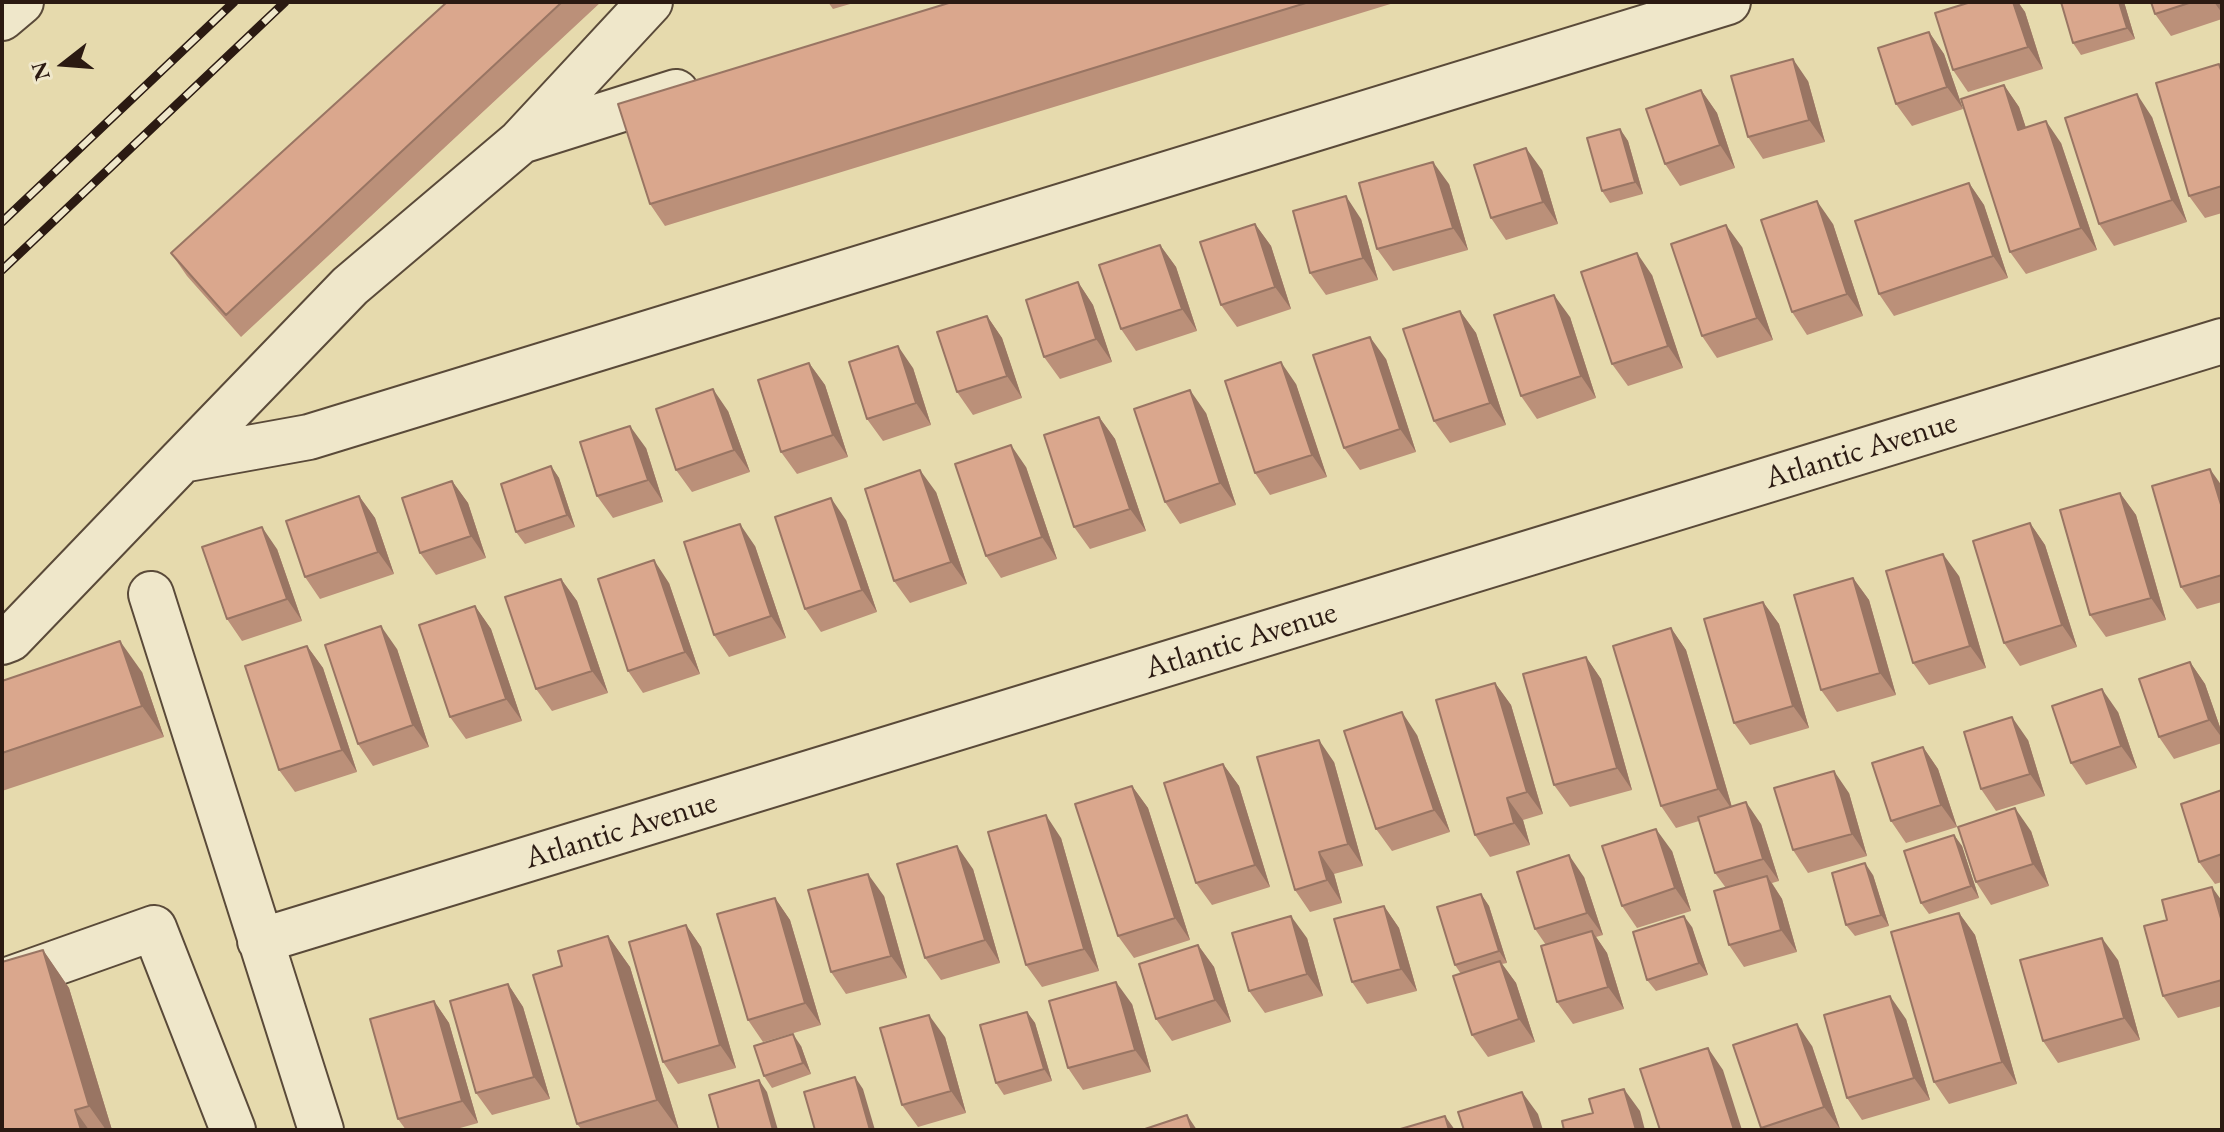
<!DOCTYPE html>
<html>
<head>
<meta charset="utf-8">
<style>
	body { margin:0 }
	#map { position:relative; width:2224px; height:1132px; overflow:hidden; background:#e6daad; font-family:"EB Garamond",serif }
	canvas { display:block }
	.frame { position:absolute; inset:0; border:4px solid #2b1a12; pointer-events:none }
	.north { position:absolute; left:24px; top:24px; width:80px; height:80px; -webkit-text-stroke:6px #efe7ca; paint-order:stroke; rotate:253deg; font-size:22px; font-weight:700; line-height:32px; text-align:center; color:#2b1a12 }
	.north::after { content:''; display:block; margin:auto; width:28px; height:36px; background:#2b1a12; clip-path:polygon(50% 0,100% 100%,50% 72%,0 100%) }
</style>
</head>
<body>
<div id="map">
<canvas width="2224" height="1132"></canvas>
<div class="frame"></div>
<div class="north">N</div>
</div>
<script>
const g = document.querySelector('canvas').getContext('2d');
g.lineJoin = 'round';
const poly = rows => new Path2D(rows.map(r => 'M' + r).join(''));
function stroke(path, color, width, dash) { g.strokeStyle = color; g.lineWidth = width; g.lineCap = dash ? 'butt' : 'round'; g.setLineDash(dash || []); g.stroke(path); }
function fillPath(path, color) { g.fillStyle = color; g.fill(path, 'evenodd'); }
function label(font, color, halo, rows, align = 'center') {
  g.font = font + ' "EB Garamond",serif'; g.lineWidth = 6; g.setLineDash([]); g.textBaseline = 'middle'; g.strokeStyle = halo; g.fillStyle = color; for (const [text, x, y, turn = 0] of rows) {
    g.save(); g.translate(x, y); g.rotate((+turn || 0) * Math.PI / 180); g.textAlign = isNaN(turn) ? turn : align; if (halo) g.strokeText(text, 0, 0); g.fillText(text, 0, 0); g.restore();
  }
}
const minor = poly([
	[650,2,520,142,350,286,182,460,309,437,1728,2],
	[2,18,21,2],
	[524,140,676,92],
	[151,594,321,1130],
	[2,642,10,639,182,460],
	[260,941,2222,341],
	[2,982,154,928,233,1130]
]);
const rail = poly([
	[2,222,234,2],
	[2,270,285,2]
]);
const wall = poly([
	[447,2,601,2,241,337,187,276,171,253],
	[828,2,857,2,833,9],
	[952,2,1397,2,665,226,650,204],
	[1971,2,2018,2,2025,12,2043,69,1968,92,1953,70],
	[2124,2,2135,39,2081,55,2073,43],
	[2151,2,2220,2,2222,7,2222,19,2171,36,2155,14],
	[1929,32,1944,54,1963,109,1912,126,1896,104],
	[2219,64,2222,68,2222,213,2205,218,2189,196],
	[1808,81,1825,142,1763,159,1748,137],
	[2004,85,2019,107,2026,128,2061,143,2097,250,2026,274,2010,252],
	[1701,90,1717,113,1735,168,1680,186,1665,164],
	[2152,117,2187,222,2114,246,2099,224],
	[1620,129,1628,141,1643,194,1610,203,1602,191],
	[1542,170,1558,224,1506,240,1491,218],
	[1969,183,1984,205,2008,278,1894,316,1879,294],
	[1449,184,1468,250,1393,271,1377,249],
	[1361,219,1378,280,1326,295,1310,273],
	[1255,224,1271,246,1291,309,1237,327,1221,305],
	[1833,224,1863,316,1807,335,1792,312],
	[1160,245,1176,267,1197,331,1136,351,1121,329],
	[1742,247,1773,340,1717,358,1702,336],
	[1652,275,1683,368,1628,386,1612,364],
	[1078,282,1093,305,1112,362,1060,379,1044,357],
	[1460,311,1476,333,1506,425,1450,443,1434,421],
	[987,316,1002,338,1022,398,973,415,957,392],
	[1570,317,1596,398,1537,419,1521,396],
	[1386,359,1416,452,1360,470,1344,448],
	[809,363,825,385,848,457,797,474,781,452],
	[913,368,931,425,883,441,867,419],
	[1296,384,1327,477,1270,495,1255,473],
	[728,411,750,472,692,492,676,470],
	[1206,413,1236,505,1180,524,1165,502],
	[1099,417,1115,439,1146,531,1090,549,1074,527],
	[646,448,663,502,613,518,597,496],
	[551,466,559,478,575,527,525,544,516,532],
	[1026,467,1057,559,1001,578,986,556],
	[452,481,468,503,486,558,436,575,420,553],
	[2222,486,2222,602,2197,609,2181,587],
	[936,492,967,584,910,603,894,581],
	[2120,493,2136,515,2166,620,2106,637,2090,615],
	[359,496,375,518,394,574,320,599,305,577],
	[846,520,877,612,821,632,805,609],
	[2030,523,2045,545,2077,647,2020,666,2004,643],
	[755,546,786,638,729,657,714,635],
	[277,549,302,621,242,641,227,619],
	[1959,576,1986,668,1929,685,1913,663],
	[1853,578,1869,600,1896,695,1837,712,1821,690],
	[561,579,577,601,608,693,552,711,536,689],
	[669,583,700,674,643,693,628,671],
	[1763,602,1779,624,1809,728,1750,745,1734,723],
	[475,606,491,629,522,721,466,739,450,717],
	[1671,628,1686,650,1732,807,1761,824,1779,881,1772,883,1782,899,1797,952,1744,967,1729,945,1726,888,1715,873,1699,821,1676,828,1661,806],
	[307,646,323,668,357,772,295,792,279,770],
	[397,649,429,747,373,766,358,744],
	[1586,657,1601,679,1632,790,1570,807,1554,785],
	[2190,662,2205,684,2222,733,2222,743,2174,759,2159,737],
	[142,672,164,737,2,791,2,681],
	[1495,683,1511,705,1543,814,1523,820,1530,845,1490,857,1475,835],
	[2118,712,2137,768,2086,785,2071,763],
	[1417,735,1450,832,1392,851,1376,829],
	[2028,740,2045,796,1996,811,1981,789],
	[1923,747,1938,769,1957,827,1906,843,1891,821],
	[1334,762,1363,866,1334,874,1342,903,1310,912,1295,890],
	[1223,764,1239,786,1270,887,1212,905,1196,883],
	[1132,786,1148,808,1190,940,1134,958,1118,936],
	[2222,790,2222,882,2215,884,2199,862],
	[1849,793,1867,856,1808,873,1793,850],
	[2031,831,2049,886,1991,905,1976,882],
	[1954,835,1962,846,1979,898,1929,914,1921,903],
	[1061,838,1099,971,1042,987,1026,965],
	[1672,851,1691,911,1637,928,1622,906],
	[973,869,1000,963,941,980,925,958],
	[1873,875,1889,926,1855,936,1846,925],
	[1584,877,1603,935,1596,937,1607,953,1624,1009,1573,1024,1557,1002,1546,945,1535,929],
	[1481,894,1489,906,1507,963,1502,964,1516,983,1535,1042,1488,1057,1472,1035,1461,974,1455,965],
	[884,896,907,978,846,994,831,972],
	[775,898,790,920,821,1025,763,1042,748,1020],
	[2222,901,2222,1006,2178,1018,2163,996,2167,920],
	[1384,906,1399,928,1417,991,1367,1004,1352,982],
	[1959,913,1975,935,2017,1084,1949,1104,1934,1082],
	[686,925,701,947,736,1068,678,1084,663,1062],
	[1692,927,1708,975,1656,991,1647,980],
	[608,936,630,967,679,1130,582,1130,577,1124,562,966],
	[1307,938,1323,996,1265,1013,1249,991],
	[1198,945,1214,967,1231,1022,1172,1041,1156,1019],
	[43,950,69,988,112,1130,2,1130],
	[2118,960,2140,1040,2058,1063,2043,1041],
	[508,984,523,1007,550,1099,492,1115,476,1093],
	[434,1001,449,1023,478,1123,453,1130,406,1130,398,1119],
	[1132,1004,1151,1072,1083,1090,1068,1068],
	[1027,1012,1035,1023,1052,1081,1004,1095,996,1083],
	[1906,1019,1930,1100,1862,1120,1847,1098],
	[945,1037,966,1113,918,1127,902,1105],
	[801,1046,811,1074,772,1088,764,1076],
	[1812,1046,1840,1129,1762,1130,1761,1128]
]);
const shadedWall = poly([
	[2013,2,2018,2,2025,12,2043,69,2028,47],
	[2119,2,2124,2,2135,39,2127,28],
	[2214,2,2220,2,2222,13],
	[1929,32,1944,54,1963,109,1947,87],
	[1793,59,1808,81,1825,142,1809,120],
	[2004,85,2019,107,2034,152,2018,130],
	[1701,90,1717,113,1735,168,1720,145],
	[2137,94,2152,117,2187,222,2172,200],
	[2046,121,2061,143,2097,250,2081,228],
	[1620,129,1628,141,1643,194,1635,182],
	[1526,148,1542,170,1558,224,1543,202],
	[1433,162,1449,184,1468,250,1453,228],
	[1969,183,1984,205,2008,278,1993,256],
	[1346,196,1361,219,1378,280,1363,258],
	[1817,201,1833,224,1863,316,1847,294],
	[1255,224,1271,246,1291,309,1275,287],
	[1726,225,1742,247,1773,340,1757,318],
	[1160,245,1176,267,1197,331,1182,309],
	[1637,253,1652,275,1683,368,1668,346],
	[1078,282,1093,305,1112,362,1096,339],
	[1554,295,1570,317,1596,398,1581,376],
	[1460,311,1476,333,1506,425,1490,403],
	[987,316,1002,338,1022,398,1007,376],
	[1370,337,1386,359,1416,452,1400,429],
	[898,346,913,368,931,425,916,403],
	[1281,362,1296,384,1327,477,1312,455],
	[809,363,825,385,848,457,833,435],
	[713,389,728,411,750,472,734,450],
	[1190,390,1206,413,1236,505,1220,483],
	[1099,417,1115,439,1146,531,1130,509],
	[630,426,646,448,663,502,648,480],
	[1011,445,1026,467,1057,559,1042,537],
	[551,466,559,478,575,527,567,515],
	[2210,469,2222,486,2222,508],
	[920,470,936,492,967,584,951,562],
	[452,481,468,503,486,558,471,536],
	[2120,493,2136,515,2166,620,2151,598],
	[359,496,375,518,394,574,378,552],
	[831,498,846,520,877,612,862,590],
	[2030,523,2045,545,2077,647,2062,625],
	[740,524,755,546,786,638,771,616],
	[262,527,277,549,302,621,287,599],
	[1943,554,1959,576,1986,668,1970,646],
	[654,560,669,583,700,674,685,652],
	[1853,578,1869,600,1896,695,1880,673],
	[561,579,577,601,608,693,592,671],
	[1763,602,1779,624,1809,728,1793,706],
	[475,606,491,629,522,721,506,699],
	[381,626,397,649,429,747,413,725],
	[1671,628,1686,650,1733,811,1718,789],
	[120,641,142,672,164,737,142,706],
	[307,646,323,668,357,772,342,750],
	[1586,657,1601,679,1632,790,1617,768],
	[2190,662,2205,684,2222,733,2222,738,2209,720],
	[1495,683,1511,705,1543,814,1527,792],
	[2102,689,2118,712,2137,768,2121,746],
	[1402,712,1417,735,1450,832,1434,810],
	[2012,717,2028,740,2045,796,2030,774],
	[1319,740,1334,762,1363,866,1348,844],
	[1923,747,1938,769,1957,827,1941,805],
	[1223,764,1239,786,1270,887,1255,865],
	[1834,771,1849,793,1867,856,1852,834],
	[1132,786,1148,808,1190,940,1175,918],
	[1507,798,1523,820,1530,845,1514,823],
	[1746,802,1761,824,1779,881,1763,859],
	[2015,808,2031,831,2049,886,2033,864],
	[1046,815,1061,838,1099,971,1084,949],
	[1656,829,1672,851,1691,911,1675,888],
	[1954,835,1962,846,1979,898,1971,886],
	[957,846,973,869,1000,963,985,940],
	[1319,852,1334,874,1342,903,1327,880],
	[1569,855,1584,877,1603,935,1587,913],
	[1865,863,1873,875,1889,926,1881,915],
	[868,874,884,896,907,978,891,956],
	[1767,876,1782,899,1797,952,1781,930],
	[2212,887,2222,901,2222,922],
	[1481,894,1489,906,1507,963,1499,951],
	[775,898,790,920,821,1025,805,1003],
	[1384,906,1399,928,1417,991,1401,969],
	[1959,913,1975,935,2017,1084,2002,1062],
	[1291,916,1307,938,1323,996,1307,974],
	[1684,916,1692,927,1708,975,1699,963],
	[686,925,701,947,736,1068,720,1045],
	[1592,931,1607,953,1624,1009,1608,987],
	[608,936,630,967,679,1130,657,1100],
	[2102,938,2118,960,2140,1040,2124,1018],
	[1198,945,1214,967,1231,1022,1215,1000],
	[43,950,69,988,112,1130,106,1130,89,1106],
	[1500,961,1516,983,1535,1042,1519,1019],
	[1116,982,1132,1004,1151,1072,1135,1050],
	[508,984,523,1007,550,1099,534,1077],
	[1890,996,1906,1019,1930,1100,1914,1078],
	[434,1001,449,1023,478,1123,462,1101],
	[1027,1012,1035,1023,1052,1081,1044,1069],
	[929,1015,945,1037,966,1113,951,1091],
	[1797,1024,1812,1046,1840,1129,1824,1107],
	[793,1034,801,1046,811,1074,803,1063],
	[1708,1048,1723,1070,1742,1130,1734,1130],
	[855,1077,863,1089,875,1130,870,1130],
	[759,1080,767,1092,778,1130,773,1130],
	[1624,1089,1640,1111,1645,1130,1636,1130],
	[1522,1092,1538,1114,1543,1130,1535,1130],
	[75,1110,89,1130,81,1130],
	[1187,1115,1197,1130,1192,1130],
	[1445,1116,1455,1130,1449,1130]
]);
const building = poly([
	[447,2,562,2,226,315,171,253,447,2],
	[952,2,1309,2,650,204,618,104,952,2],
	[1971,2,2013,2,2028,47,1953,70,1935,13,1971,2],
	[2061,2,2119,2,2127,28,2073,43,2061,2],
	[2151,2,2192,2,2155,14,2151,2],
	[1929,32,1947,87,1896,104,1878,48,1929,32],
	[1793,59,1809,120,1748,137,1731,76,1793,59],
	[2219,64,2222,73,2222,186,2189,196,2156,83,2219,64],
	[2004,85,2018,130,2046,121,2081,228,2010,252,1961,99,2004,85],
	[1701,90,1720,145,1665,164,1646,109,1701,90],
	[2137,94,2172,200,2099,224,2065,118,2137,94],
	[1620,129,1635,182,1602,191,1587,138,1620,129],
	[1526,148,1543,202,1491,218,1474,165,1526,148],
	[1433,162,1453,228,1377,249,1359,183,1433,162],
	[1969,183,1993,256,1879,294,1855,221,1969,183],
	[1346,196,1363,258,1310,273,1293,211,1346,196],
	[1817,201,1847,294,1792,312,1761,220,1817,201],
	[1255,224,1275,287,1221,305,1200,242,1255,224],
	[1726,225,1757,318,1702,336,1671,244,1726,225],
	[1160,245,1182,309,1121,329,1099,265,1160,245],
	[1637,253,1668,346,1612,364,1581,272,1637,253],
	[1078,282,1096,339,1044,357,1026,300,1078,282],
	[1554,295,1581,376,1521,396,1494,315,1554,295],
	[1460,311,1490,403,1434,421,1403,329,1460,311],
	[987,316,1007,376,957,392,937,332,987,316],
	[1370,337,1400,429,1344,448,1313,355,1370,337],
	[898,346,916,403,867,419,849,362,898,346],
	[1281,362,1312,455,1255,473,1225,381,1281,362],
	[809,363,833,435,781,452,758,380,809,363],
	[713,389,734,450,676,470,656,409,713,389],
	[1190,390,1220,483,1165,502,1134,409,1190,390],
	[1099,417,1130,509,1074,527,1044,435,1099,417],
	[630,426,648,480,597,496,580,442,630,426],
	[1011,445,1042,537,986,556,955,464,1011,445],
	[551,466,567,515,516,532,501,484,551,466],
	[2210,469,2222,508,2222,575,2181,587,2152,486,2210,469],
	[920,470,951,562,894,581,865,489,920,470],
	[452,481,471,536,420,553,402,498,452,481],
	[2120,493,2151,598,2090,615,2060,510,2120,493],
	[359,496,378,552,305,577,286,521,359,496],
	[831,498,862,590,805,609,775,517,831,498],
	[2030,523,2062,625,2004,643,1973,541,2030,523],
	[740,524,771,616,714,635,684,542,740,524],
	[262,527,287,599,227,619,202,547,262,527],
	[1943,554,1970,646,1913,663,1886,571,1943,554],
	[654,560,685,652,628,671,598,579,654,560],
	[1853,578,1880,673,1821,690,1794,595,1853,578],
	[561,579,592,671,536,689,505,597,561,579],
	[1763,602,1793,706,1734,723,1704,619,1763,602],
	[475,606,506,699,450,717,419,625,475,606],
	[381,626,413,725,358,744,325,645,381,626],
	[1671,628,1718,789,1661,806,1613,646,1671,628],
	[120,641,142,706,2,753,2,681,120,641],
	[307,646,342,750,279,770,245,666,307,646],
	[1586,657,1617,768,1554,785,1523,674,1586,657],
	[2190,662,2209,720,2159,737,2139,679,2190,662],
	[1495,683,1527,792,1507,798,1514,823,1475,835,1436,700,1495,683],
	[2102,689,2121,746,2071,763,2052,706,2102,689],
	[1402,712,1434,810,1376,829,1344,731,1402,712],
	[2012,717,2030,774,1981,789,1964,732,2012,717],
	[1319,740,1348,844,1319,852,1327,880,1295,890,1257,757,1319,740],
	[1923,747,1941,805,1891,821,1872,763,1923,747],
	[1223,764,1255,865,1196,883,1164,783,1223,764],
	[1834,771,1852,834,1793,850,1774,788,1834,771],
	[1132,786,1175,918,1118,936,1075,804,1132,786],
	[2222,790,2222,854,2199,862,2181,804,2222,790],
	[1746,802,1763,859,1715,873,1698,817,1746,802],
	[2015,808,2033,864,1976,882,1958,827,2015,808],
	[1046,815,1084,949,1026,965,988,832,1046,815],
	[1656,829,1675,888,1622,906,1602,846,1656,829],
	[1954,835,1971,886,1921,903,1904,851,1954,835],
	[957,846,985,940,925,958,897,864,957,846],
	[1569,855,1587,913,1535,929,1517,872,1569,855],
	[1865,863,1881,915,1846,925,1832,873,1865,863],
	[868,874,891,956,831,972,808,890,868,874],
	[1767,876,1781,930,1729,945,1714,891,1767,876],
	[2212,887,2222,922,2222,980,2163,996,2144,926,2167,920,2162,900,2212,887],
	[1481,894,1499,951,1455,965,1437,907,1481,894],
	[775,898,805,1003,748,1020,717,914,775,898],
	[1384,906,1401,969,1352,982,1334,919,1384,906],
	[1959,913,2002,1062,1934,1082,1891,932,1959,913],
	[1291,916,1307,974,1249,991,1232,933,1291,916],
	[1684,916,1699,963,1647,980,1633,932,1684,916],
	[686,925,720,1045,663,1062,629,942,686,925],
	[1592,931,1608,987,1557,1002,1541,946,1592,931],
	[608,936,657,1100,577,1124,533,975,562,966,558,951,608,936],
	[2102,938,2124,1018,2043,1041,2020,960,2102,938],
	[1198,945,1215,1000,1156,1019,1139,964,1198,945],
	[43,950,89,1106,75,1110,81,1130,2,1130,2,962,43,950],
	[1500,961,1519,1019,1472,1035,1453,976,1500,961],
	[1116,982,1135,1050,1068,1068,1049,1001,1116,982],
	[508,984,534,1077,476,1093,450,1001,508,984],
	[1890,996,1914,1078,1847,1098,1824,1015,1890,996],
	[434,1001,462,1101,398,1119,370,1019,434,1001],
	[1027,1012,1044,1069,996,1083,980,1025,1027,1012],
	[929,1015,951,1091,902,1105,880,1028,929,1015],
	[1797,1024,1824,1107,1761,1128,1733,1045,1797,1024],
	[793,1034,803,1063,764,1076,754,1046,793,1034],
	[1708,1048,1734,1130,1660,1130,1640,1069,1708,1048],
	[855,1077,870,1130,815,1130,804,1092,855,1077],
	[759,1080,773,1130,719,1130,709,1095,759,1080],
	[1624,1089,1636,1130,1564,1130,1562,1121,1593,1113,1589,1099,1624,1089],
	[1522,1092,1535,1130,1464,1130,1458,1112,1522,1092],
	[1187,1115,1192,1130,1142,1130,1187,1115],
	[1445,1116,1449,1130,1397,1130,1445,1116]
]);
const streetNames = [
	["Atlantic Avenue",1861,451,-17],
	["Atlantic Avenue",1241,641,-17],
	["Atlantic Avenue",621,831,-17]
];
stroke(minor, '#5a4a39', 48);
stroke(minor, '#efe7ca', 44);
stroke(rail, '#2b1a12', 9);
stroke(rail, '#efe7ca', 6, [18]);
fillPath(wall, '#bb9079');
fillPath(shadedWall, '#997563');
fillPath(building, '#daa78d');
stroke(building, '#997563', 2);
label('32px', '#2b1a12', '#efe7ca', streetNames);
</script>
</body>
</html>
